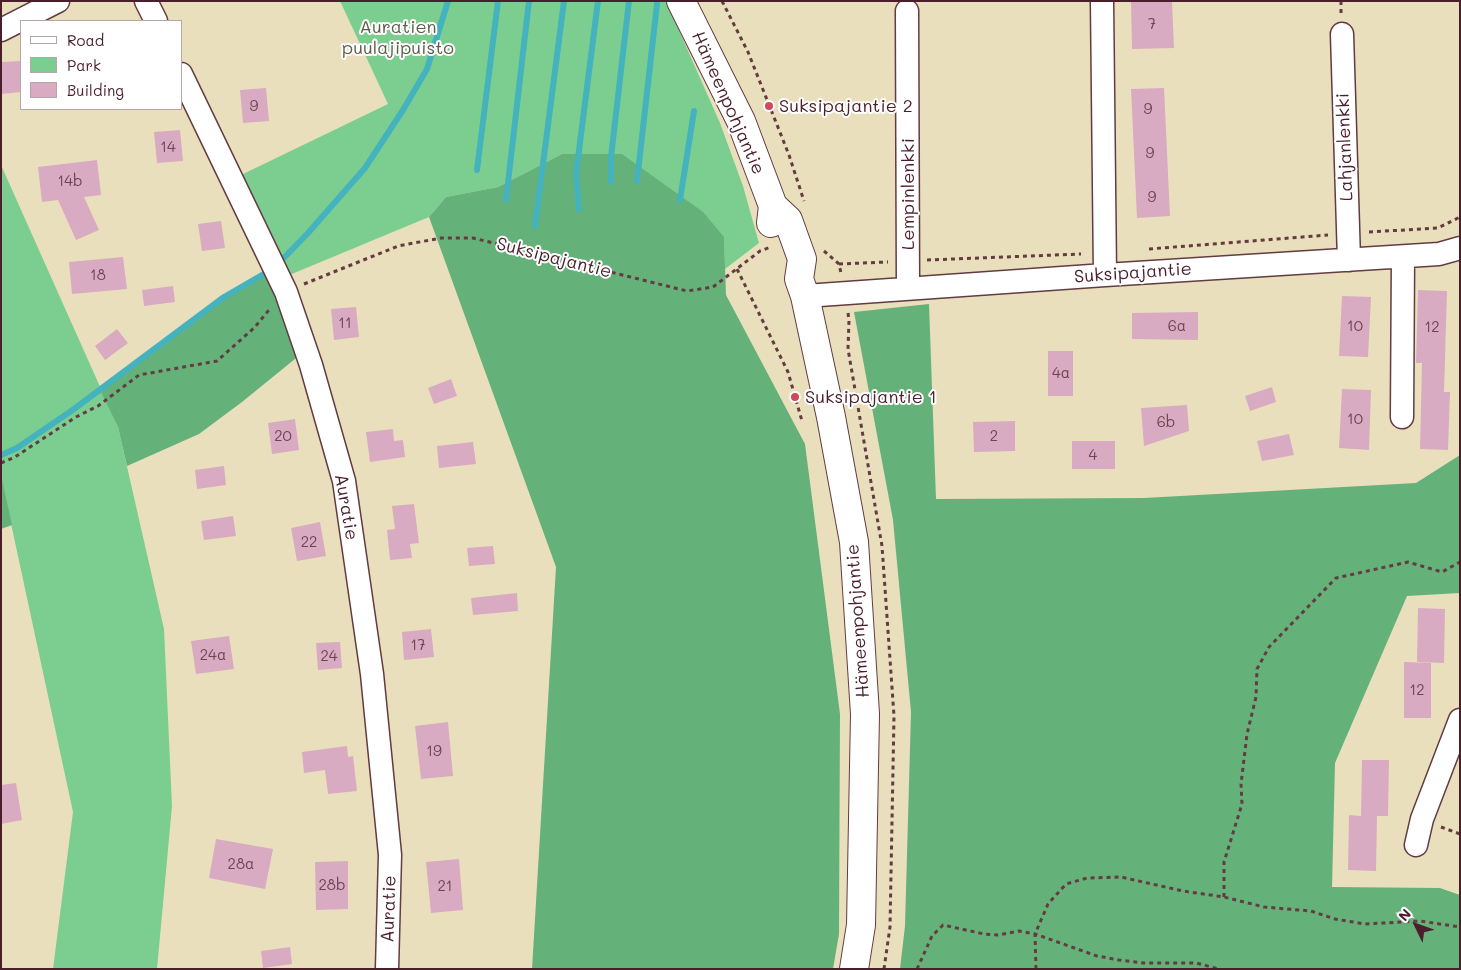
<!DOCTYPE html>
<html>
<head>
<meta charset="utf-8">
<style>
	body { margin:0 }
	#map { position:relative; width:1461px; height:970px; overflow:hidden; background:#eadfbc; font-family:Mali,sans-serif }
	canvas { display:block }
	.frame { position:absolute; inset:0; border:2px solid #4a1f2b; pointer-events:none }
	.legend { position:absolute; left:20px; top:20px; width:162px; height:90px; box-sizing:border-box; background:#fff; border:1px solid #b7a5aa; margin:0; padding:6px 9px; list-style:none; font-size:15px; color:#4a1f2b }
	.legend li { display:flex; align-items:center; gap:10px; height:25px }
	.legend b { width:25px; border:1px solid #b7a5aa }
	.north { position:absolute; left:1391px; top:900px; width:50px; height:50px; -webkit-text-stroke:4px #fff; paint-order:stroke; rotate:312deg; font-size:14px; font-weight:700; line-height:20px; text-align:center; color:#4a1f2b }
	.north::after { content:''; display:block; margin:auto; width:18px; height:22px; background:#4a1f2b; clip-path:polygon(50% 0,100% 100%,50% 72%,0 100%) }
</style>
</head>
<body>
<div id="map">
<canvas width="1461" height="970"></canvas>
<div class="frame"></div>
<ul class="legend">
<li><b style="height:6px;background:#fff"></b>Road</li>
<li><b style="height:14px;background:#7cce90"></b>Park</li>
<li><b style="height:14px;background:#d9abc2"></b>Building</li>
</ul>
<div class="north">N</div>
</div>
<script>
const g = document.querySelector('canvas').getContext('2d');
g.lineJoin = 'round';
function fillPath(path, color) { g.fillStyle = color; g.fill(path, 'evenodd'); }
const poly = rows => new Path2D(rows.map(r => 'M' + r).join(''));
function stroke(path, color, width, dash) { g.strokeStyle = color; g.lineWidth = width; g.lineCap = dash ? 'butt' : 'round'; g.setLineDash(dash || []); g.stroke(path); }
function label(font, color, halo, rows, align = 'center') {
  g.font = font + ' Mali,sans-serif'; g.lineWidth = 4; g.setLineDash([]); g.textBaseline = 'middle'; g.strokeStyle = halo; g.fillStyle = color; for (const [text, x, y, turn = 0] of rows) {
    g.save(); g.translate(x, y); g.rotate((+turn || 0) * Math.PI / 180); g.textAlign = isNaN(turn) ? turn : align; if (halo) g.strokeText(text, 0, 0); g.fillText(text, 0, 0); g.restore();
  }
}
const green = poly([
	[340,1,666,1,720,123,743,186,759,243,725,269,724,237,562,154,498,187,446,197,429,217,287,276,241,175,388,104],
	[1,165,118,427,164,629,172,806,157,969,53,969,73,812,1,477]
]);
const forest = poly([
	[562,154,622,154,703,212,724,237,726,295,805,444,840,714,839,934,833,969,532,969,556,567,429,217,446,197,498,187],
	[264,273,269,283,279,278,306,350,242,402,199,434,127,466,118,427,100,390,224,297],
	[929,304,936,499,1144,498,1416,483,1460,455,1460,593,1407,596,1335,763,1332,887,1440,888,1460,895,1460,969,900,969,905,926,911,712,893,520,854,312],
	[1,475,12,525,1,529]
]);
const stream = poly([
	[477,170,498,1],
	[637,181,657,4],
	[611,182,611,157,629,1],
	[506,200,529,1],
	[680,200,694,111],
	[579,209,576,174,598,1],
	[535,226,564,1],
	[1,455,17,448,74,409,224,297,274,268,308,233,365,168,403,110,427,69,448,1]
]);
const building = poly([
	[1131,1,1172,1,1174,48,1132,49],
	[21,61,21,92,1,94,1,62],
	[266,88,269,121,243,123,240,90],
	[1164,88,1170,216,1137,218,1131,89],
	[180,130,183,161,157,163,154,132],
	[97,160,101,195,84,197,99,230,76,240,58,200,42,202,38,167],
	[221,221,225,248,202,251,198,224],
	[123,257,127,289,72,294,69,262],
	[173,286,175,302,144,306,142,290],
	[1418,290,1447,291,1444,392,1450,392,1448,450,1420,449,1422,363,1416,363],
	[1342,296,1371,297,1368,357,1339,356],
	[356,307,359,337,334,340,331,309],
	[1198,312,1198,340,1132,339,1132,313],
	[117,329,128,343,105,360,95,346],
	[1048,351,1073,351,1073,396,1048,396],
	[451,379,457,396,434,404,428,388],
	[1272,387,1276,402,1250,411,1245,396],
	[1342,389,1371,390,1369,450,1339,448],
	[1187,405,1189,431,1144,446,1141,408],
	[295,419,299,450,272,454,268,423],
	[1015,421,1015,451,974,452,973,422],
	[393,429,394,441,403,440,405,457,370,462,366,432],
	[1289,434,1294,455,1262,461,1257,441],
	[1072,441,1115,441,1115,469,1072,469],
	[473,442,476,464,439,468,437,446],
	[224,466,226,485,197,489,195,470],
	[414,504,419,543,410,544,412,558,390,560,387,530,395,529,392,506],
	[233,516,236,536,204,540,201,521],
	[320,522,326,556,297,561,291,528],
	[493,546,495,564,469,566,467,548],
	[517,593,518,611,473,615,471,598],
	[1418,608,1445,609,1444,663,1417,662],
	[431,629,434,657,404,660,402,632],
	[229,636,234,669,196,674,191,641],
	[340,642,342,668,318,670,316,643],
	[1404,662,1431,663,1431,718,1404,718],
	[448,722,453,776,421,779,415,726],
	[347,746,348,757,353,756,357,791,328,794,325,770,304,773,302,752],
	[1362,760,1389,760,1388,816,1377,816,1376,871,1348,870,1349,815,1361,816],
	[16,783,22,820,1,824,1,785],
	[216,839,273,849,265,889,209,878],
	[459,859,463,910,431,913,426,862],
	[348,861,348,909,316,910,315,862],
	[290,947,292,964,263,968,261,951]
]);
const path = poly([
	[722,1,748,52,789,155,804,201],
	[1341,1,1341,14],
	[1369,232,1438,228,1460,217],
	[1149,249,1328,235],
	[824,251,839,264,841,273],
	[927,260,1081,254],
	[839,264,888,262],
	[737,269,788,372,802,421],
	[304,284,398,246,441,238,473,238,687,291,713,287,760,251,771,247],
	[848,313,849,320,848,349,882,546,894,716,890,927,884,969],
	[1,463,15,457,76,417,98,406,139,375,217,361,254,328,269,310],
	[1441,827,1460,834],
	[1224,897,1224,862,1242,804,1241,784,1247,734,1256,697,1257,669,1269,647,1336,578,1408,562,1442,572,1460,562],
	[917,969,932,936,943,925,984,934,998,935,1019,931,1035,934,1097,956,1119,960,1144,963,1196,963,1219,969],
	[1036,969,1035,934,1048,904,1066,884,1087,878,1121,877,1183,891,1224,897,1264,907,1311,911,1335,919,1365,924,1420,921,1460,927]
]);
const minor = poly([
	[146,1,156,21],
	[1102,1,1105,275],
	[907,11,908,288],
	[1,30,58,1],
	[1342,34,1349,260],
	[181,74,286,292,311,365,344,481,372,674,390,855,387,969],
	[805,296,1105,275,1439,254,1460,248],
	[1402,417,1403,257],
	[1416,845,1422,819,1460,720]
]);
const major = poly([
	[681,1,741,121,773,206,771,223],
	[773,206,788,220,802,259,799,279,805,296,831,417,854,542,865,714,861,925,854,969]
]);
const markers = [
	[769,106,5,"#d1495b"],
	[795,397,5,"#d1495b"]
];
const numberNames = [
	["7",1152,24],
	["9",254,106],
	["9",1148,109],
	["14",168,147],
	["9",1150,153],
	["14b",70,181],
	["9",1152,197],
	["18",98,275],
	["11",345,323],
	["6a",1177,326],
	["10",1355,326],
	["12",1432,327],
	["4a",1061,373],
	["10",1355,419],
	["6b",1166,422],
	["20",283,436],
	["2",994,436],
	["4",1093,455],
	["22",309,542],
	["17",418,645],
	["24a",213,655],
	["24",329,656],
	["12",1417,690],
	["19",434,751],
	["28a",241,864],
	["28b",332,885],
	["21",445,886]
];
const parkNames = [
	["Auratien",398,27],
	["puulajipuisto",398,48]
];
const streetNames = [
	["Hämeenpohjantie",728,103,66],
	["Lahjanlenkki",1345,147,-92],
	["Lempinlenkki",908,194,-90],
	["Suksipajantie",554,258,14],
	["Suksipajantie",1133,273,-4],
	["Auratie",346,507,80],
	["Hämeenpohjantie",858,621,-94],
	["Auratie",389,909,-88]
];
const poiNames = [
	["Suksipajantie 2",779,106],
	["Suksipajantie 1",805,397]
];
fillPath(green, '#7cce90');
fillPath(forest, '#65b17a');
stroke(stream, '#44b3bd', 6);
fillPath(building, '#d9abc2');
stroke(minor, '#623c41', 25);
stroke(major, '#623c41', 30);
stroke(path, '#623c41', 3, [4, 4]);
stroke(minor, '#fff', 22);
stroke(major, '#fff', 28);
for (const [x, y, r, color] of markers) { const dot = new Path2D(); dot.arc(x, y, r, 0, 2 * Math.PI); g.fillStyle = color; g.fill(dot); stroke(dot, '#fff', 2); }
label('15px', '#6e4251', null, numberNames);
label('18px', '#5c5c4e', '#fff', parkNames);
label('18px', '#4a1f2b', '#fff', streetNames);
label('18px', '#4a1f2b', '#fff', poiNames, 'left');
</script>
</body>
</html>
